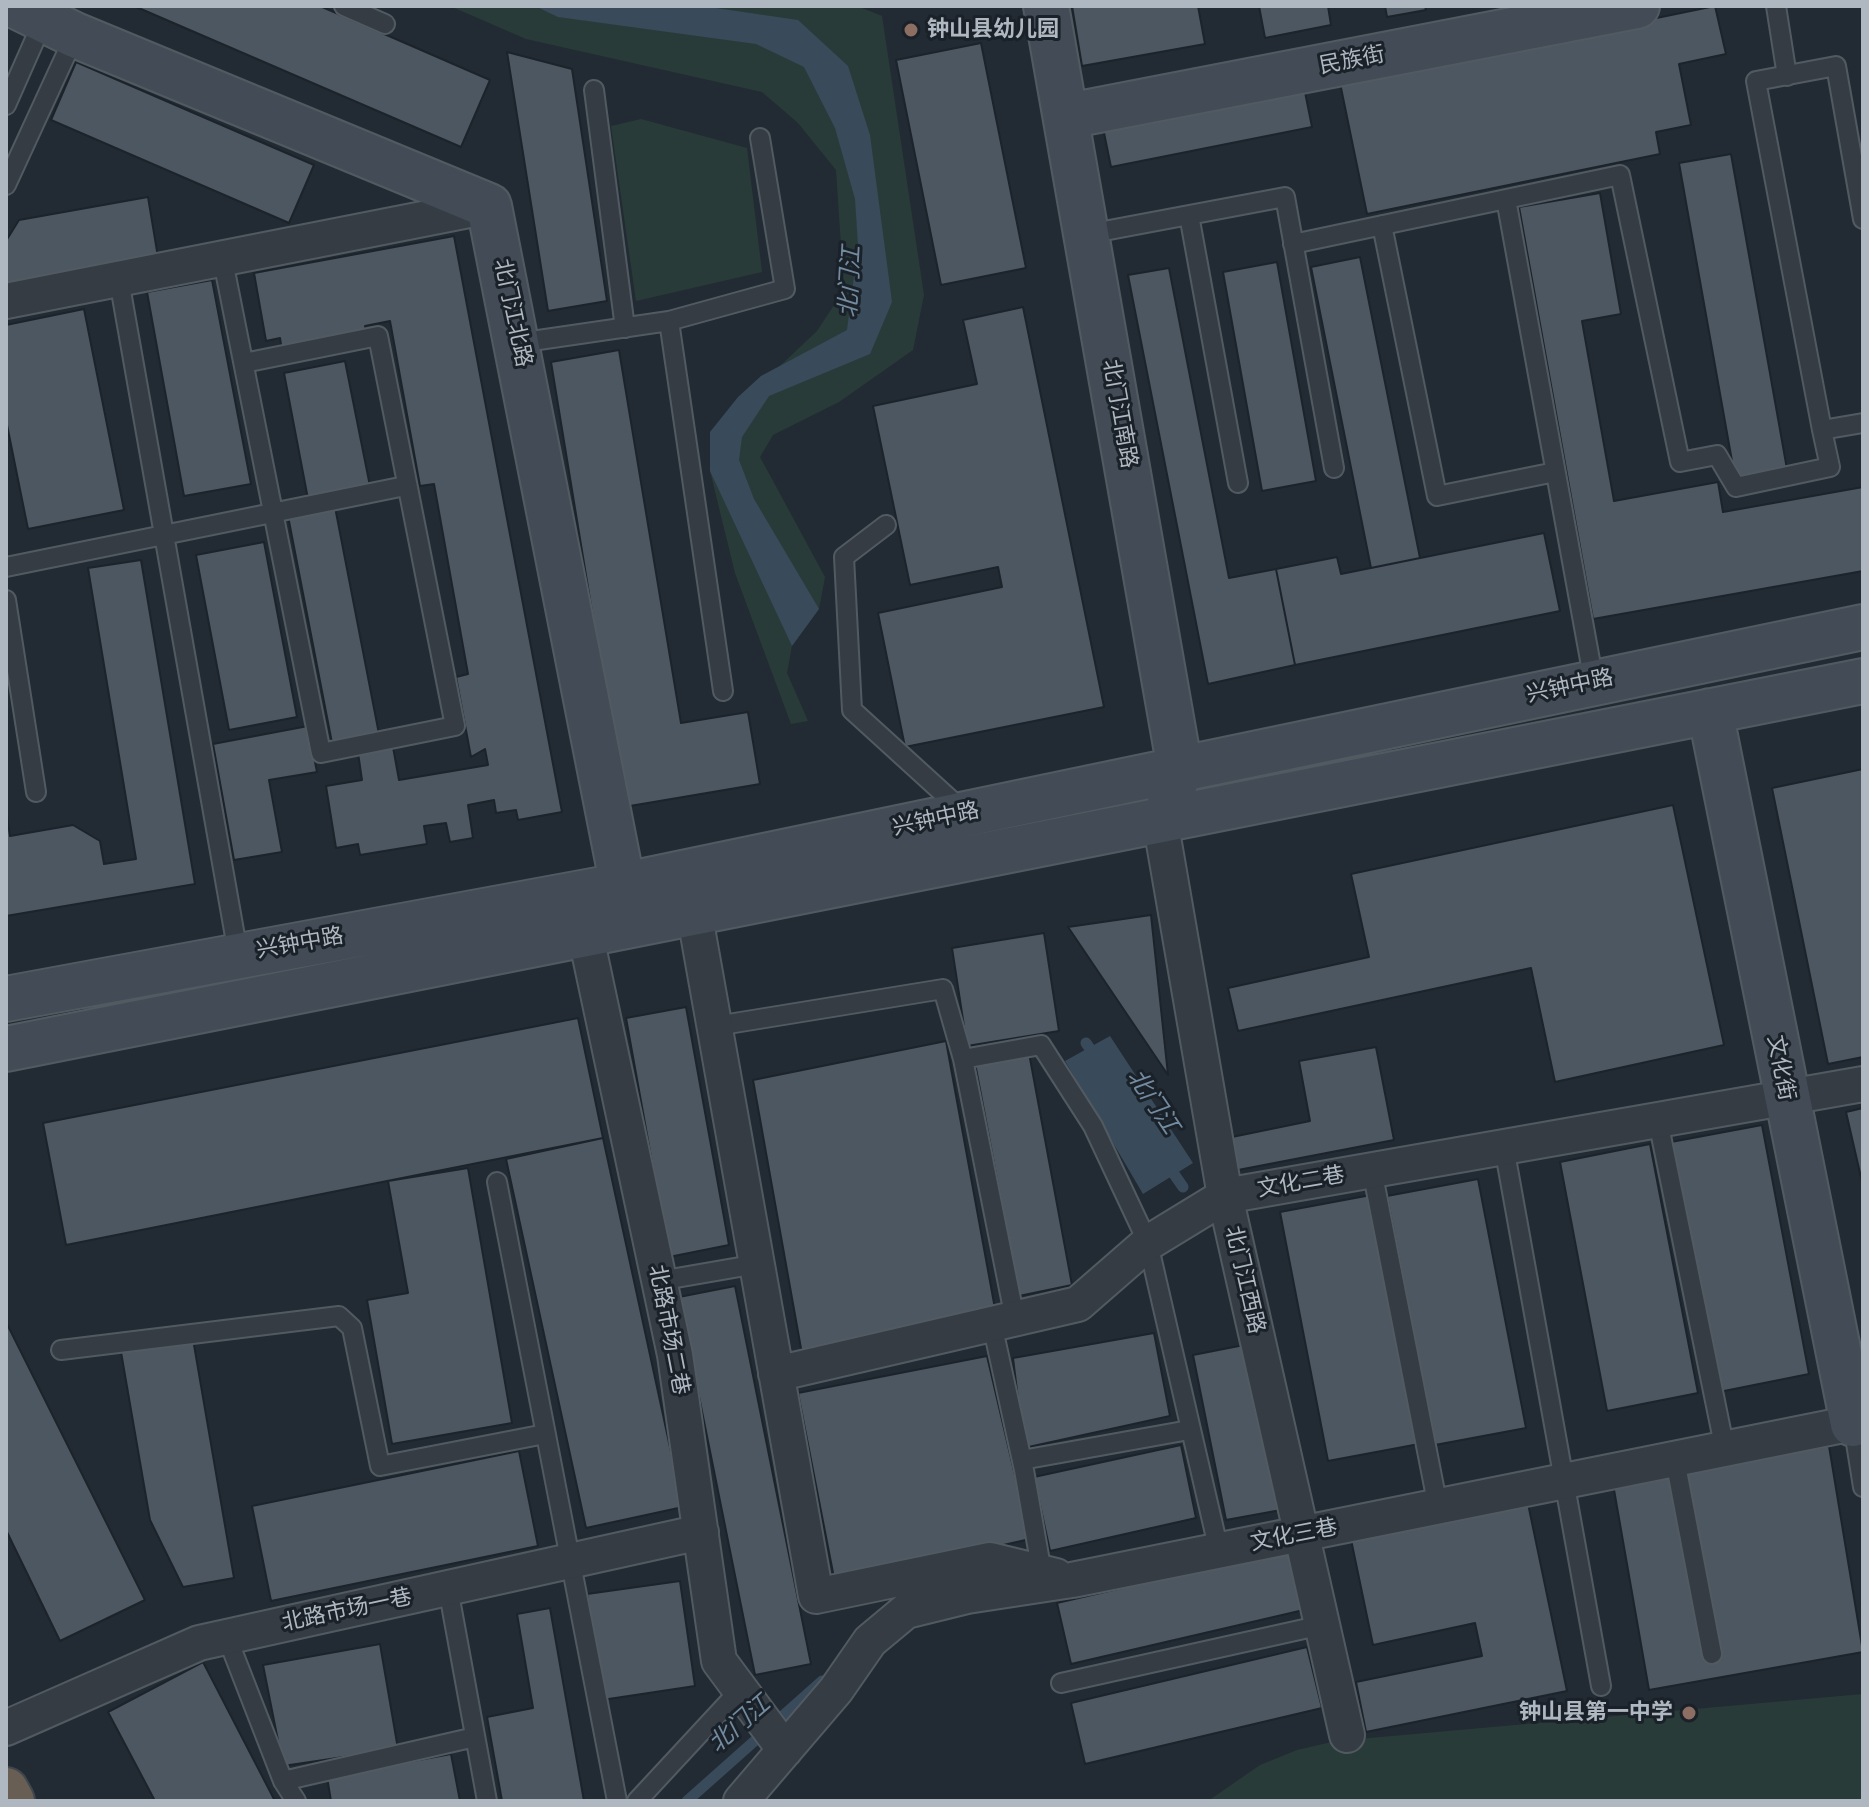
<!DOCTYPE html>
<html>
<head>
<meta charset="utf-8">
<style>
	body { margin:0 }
	#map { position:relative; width:1869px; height:1807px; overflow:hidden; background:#222b33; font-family:"DM Sans",sans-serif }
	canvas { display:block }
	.frame { position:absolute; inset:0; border:8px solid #afb7c0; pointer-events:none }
</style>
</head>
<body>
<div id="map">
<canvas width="1869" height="1807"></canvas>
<div class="frame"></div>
</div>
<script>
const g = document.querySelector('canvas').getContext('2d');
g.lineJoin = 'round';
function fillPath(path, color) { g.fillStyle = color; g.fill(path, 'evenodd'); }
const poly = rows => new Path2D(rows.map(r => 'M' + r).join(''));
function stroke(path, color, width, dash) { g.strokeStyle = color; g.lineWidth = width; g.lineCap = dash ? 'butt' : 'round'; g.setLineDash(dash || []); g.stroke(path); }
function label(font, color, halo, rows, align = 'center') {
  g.font = font + ' "DM Sans","Noto Sans SC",sans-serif'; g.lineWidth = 6; g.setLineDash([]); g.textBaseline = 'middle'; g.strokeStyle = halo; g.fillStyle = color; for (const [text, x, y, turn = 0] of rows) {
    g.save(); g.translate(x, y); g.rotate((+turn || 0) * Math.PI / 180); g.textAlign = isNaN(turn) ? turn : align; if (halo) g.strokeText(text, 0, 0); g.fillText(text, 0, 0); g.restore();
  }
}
const green = poly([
	[450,6,857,6,882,16,924,295,913,350,839,402,773,435,760,457,825,577,819,609,792,646,787,673,808,721,791,724,735,573,710,471,710,432,817,331,844,290,836,170,798,123,762,92,526,39],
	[641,119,747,148,762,272,636,301,611,126],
	[1863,1694,1863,1801,1208,1801,1260,1765,1297,1750,1336,1741]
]);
const water = poly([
	[535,6,702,6,798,20,848,66,870,135,892,302,870,354,769,396,742,437,739,460,754,499,819,609,792,646,710,471,710,432,738,397,761,376,847,330,858,245,855,199,835,128,804,67,756,44,558,17],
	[1110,1036,1193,1163,1143,1194,1065,1061]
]);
const stream = poly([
	[1086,1043,1098,1060],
	[1167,1164,1183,1187],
	[687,1801,822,1681]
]);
const building = poly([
	[134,6,320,6,490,80,461,147,134,6],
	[1072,6,1198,6,1205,44,1082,66,1072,6],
	[1259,6,1328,6,1331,25,1265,38,1259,6],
	[1385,6,1425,6,1426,10,1387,17,1385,6],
	[1715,6,1726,54,1679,64,1691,125,1656,132,1660,154,1367,214,1340,83,1715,6],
	[981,43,1026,268,941,285,896,60,981,43],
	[507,52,572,69,607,301,548,311,507,52],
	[76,62,314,165,289,223,51,120,76,62],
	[1303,82,1312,127,1111,167,1102,123,1303,82],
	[1731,154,1787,469,1735,478,1679,163,1731,154],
	[1600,193,1621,314,1582,321,1614,501,1718,482,1723,512,1863,487,1863,571,1593,619,1519,207,1600,193],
	[148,197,159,263,6,289,6,241,19,220,148,197],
	[454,236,562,812,518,820,516,810,496,813,494,800,468,805,473,838,450,842,446,823,424,826,427,844,360,855,358,844,336,848,326,786,362,780,358,753,393,747,399,780,488,765,485,749,471,757,456,677,468,674,434,484,420,486,390,321,365,326,368,336,282,351,280,338,266,341,254,273,454,236],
	[1360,257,1420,558,1371,568,1311,267,1360,257],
	[1277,262,1316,481,1262,491,1223,272,1277,262],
	[1169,268,1229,578,1276,569,1295,665,1208,684,1128,275,1169,268],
	[212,280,251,484,184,496,147,292,212,280],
	[1023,307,1104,707,905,747,878,613,1002,587,998,567,910,585,873,406,977,384,963,320,1023,307],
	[84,309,124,510,28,529,6,420,6,325,84,309],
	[619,350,681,723,748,712,760,784,624,807,551,362,619,350],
	[345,361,370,486,308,499,284,373,345,361],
	[335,507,379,734,332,743,288,516,335,507],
	[1544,533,1560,611,1295,665,1276,569,1337,557,1341,574,1544,533],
	[264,542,297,717,229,730,196,555,264,542],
	[141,560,195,884,6,916,6,809,10,836,73,825,100,841,104,864,136,859,88,568,141,560],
	[308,726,317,772,269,780,282,852,234,860,213,744,308,726],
	[1863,769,1863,1057,1828,1064,1772,788,1863,769],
	[1673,805,1724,1045,1555,1082,1531,968,1238,1031,1228,988,1369,957,1351,874,1673,805],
	[1151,915,1168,1075,1068,927,1151,915],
	[1044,933,1059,1031,967,1046,952,948,1044,933],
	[686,1007,729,1245,669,1257,626,1018,686,1007],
	[578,1018,603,1138,66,1245,43,1123,578,1018],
	[946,1041,996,1314,802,1354,753,1080,946,1041],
	[1376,1047,1394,1140,1238,1170,1232,1137,1310,1121,1299,1061,1376,1047],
	[1029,1053,1072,1285,1019,1296,975,1063,1029,1053],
	[1863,1108,1863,1186,1846,1112,1863,1108],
	[1762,1125,1809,1374,1719,1392,1671,1142,1762,1125],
	[603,1138,683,1507,586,1528,506,1159,603,1138],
	[1650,1144,1698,1393,1607,1411,1560,1162,1650,1144],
	[468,1168,512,1423,392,1444,367,1300,408,1293,388,1181,468,1168],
	[1478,1179,1526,1428,1435,1445,1387,1196,1478,1179],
	[1371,1195,1419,1444,1328,1461,1280,1212,1371,1195],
	[735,1286,811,1664,755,1675,679,1297,735,1286],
	[6,1322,145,1600,60,1641,6,1530,6,1322],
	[1154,1333,1170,1416,1024,1448,1013,1358,1154,1333],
	[193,1339,234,1578,183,1587,150,1520,121,1352,193,1339],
	[1249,1344,1281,1510,1226,1520,1193,1355,1249,1344],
	[987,1356,1030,1539,835,1583,798,1393,987,1356],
	[1181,1445,1196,1518,1050,1551,1034,1477,1181,1445],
	[1829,1446,1863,1652,1649,1690,1613,1484,1829,1446],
	[519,1451,538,1546,271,1601,252,1506,519,1451],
	[1526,1494,1567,1691,1366,1732,1356,1682,1482,1656,1475,1623,1373,1645,1349,1530,1526,1494],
	[1294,1548,1308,1609,1071,1664,1057,1603,1294,1548],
	[680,1581,695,1686,602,1700,587,1594,680,1581],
	[550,1608,584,1801,502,1801,487,1717,533,1708,517,1614,550,1608],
	[380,1644,398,1749,283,1766,263,1665,380,1644],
	[1307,1647,1322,1708,1085,1764,1071,1703,1307,1647],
	[203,1662,275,1801,155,1801,108,1712,203,1662],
	[451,1754,460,1801,331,1801,327,1777,451,1754]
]);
const lane = poly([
	[344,6,385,24],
	[1776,6,1787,76],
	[594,90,625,328],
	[6,105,44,19],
	[6,185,75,35],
	[1506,199,1594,682],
	[1189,215,1238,483],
	[1863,219,1836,66,1756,81,1822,430,1863,423],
	[1382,225,1437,496,1555,472],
	[1088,234,1285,197,1334,468],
	[1293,244,1620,175,1680,462,1717,455,1736,487,1830,467,1822,430],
	[223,261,321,753,455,726,378,336,244,363],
	[119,280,239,959],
	[669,321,785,289,760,138],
	[518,343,669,321,723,691],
	[886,525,844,557,852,710,964,812],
	[6,567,405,486],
	[6,600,36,792],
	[716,1026,943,989,963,1059,1015,1319],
	[963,1059,1041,1045,1093,1126,1148,1243,1219,1551],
	[1658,1121,1725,1450],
	[1504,1147,1601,1686],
	[1372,1170,1438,1507],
	[497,1182,617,1801],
	[659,1281,757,1264],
	[992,1324,1024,1470,1042,1573],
	[61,1350,339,1316,352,1328,380,1466,545,1434],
	[1853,1424,1863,1487],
	[1022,1460,1189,1430],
	[1675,1460,1712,1654],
	[448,1588,487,1801],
	[227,1637,283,1781,296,1801],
	[1061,1683,1322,1625],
	[283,1781,475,1737],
	[637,1801,740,1690]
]);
const street = poly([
	[6,301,489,206],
	[1160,820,1225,1196,1347,1735],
	[690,889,816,1596,990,1560,1056,1576],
	[580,909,675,1355,719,1661,785,1750],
	[776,1374,1078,1304,1148,1243,1225,1196,1863,1084],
	[6,1728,199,1643,701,1532],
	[741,1801,836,1690,870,1641,906,1611,967,1596,1072,1580,1863,1421]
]);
const secondary = poly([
	[16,6,75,35,489,206,628,912],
	[1046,6,1180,769,1170,796],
	[1068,116,1637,6],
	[1710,711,1853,1424],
	[6,999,625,885,1863,627],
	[6,1049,1863,681]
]);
const highway = poly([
	[6,1790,12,1801]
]);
const markers = [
	[911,30,8,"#8d6e63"],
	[1689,1713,8,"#8d6e63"]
];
const poiNames = [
	["钟山县幼儿园",927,30],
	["钟山县第一中学",1673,1713,"right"]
];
const streetNames = [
	["民族街",1352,61,-11],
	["北门江北路",512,313,78],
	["北门江南路",1119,414,80],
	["兴钟中路",1570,687,-12],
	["兴钟中路",936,820,-12],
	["兴钟中路",300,944,-10],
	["文化街",1780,1068,79],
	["文化二巷",1301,1183,-10],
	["北门江西路",1244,1280,77],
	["北路市场二巷",668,1330,79],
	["文化三巷",1294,1536,-11],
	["北路市场一巷",347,1611,-12]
];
const waterNames = [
	["北门江",851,282,-87],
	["北门江",1152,1102,56],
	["北门江",740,1725,-41]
];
fillPath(green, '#293b39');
fillPath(water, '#394a5a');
stroke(stream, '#394a5a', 11);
fillPath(building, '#4d5761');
stroke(building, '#1c232a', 2);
stroke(lane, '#525a61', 22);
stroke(street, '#525a61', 38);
stroke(secondary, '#525a61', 48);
stroke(highway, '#3f474e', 48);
stroke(lane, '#353c44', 18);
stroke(street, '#353c44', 34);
stroke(secondary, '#434c56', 44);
stroke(highway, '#695e53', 44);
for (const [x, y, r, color] of markers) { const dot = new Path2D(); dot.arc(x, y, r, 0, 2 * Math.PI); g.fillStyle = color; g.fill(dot); stroke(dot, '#1a2128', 3); }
label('bold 22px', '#afb7c0', '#1a2128', poiNames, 'left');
label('22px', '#afb7c0', '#1a2128', streetNames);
label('italic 24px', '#738ba0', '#1a2128', waterNames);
</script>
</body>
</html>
